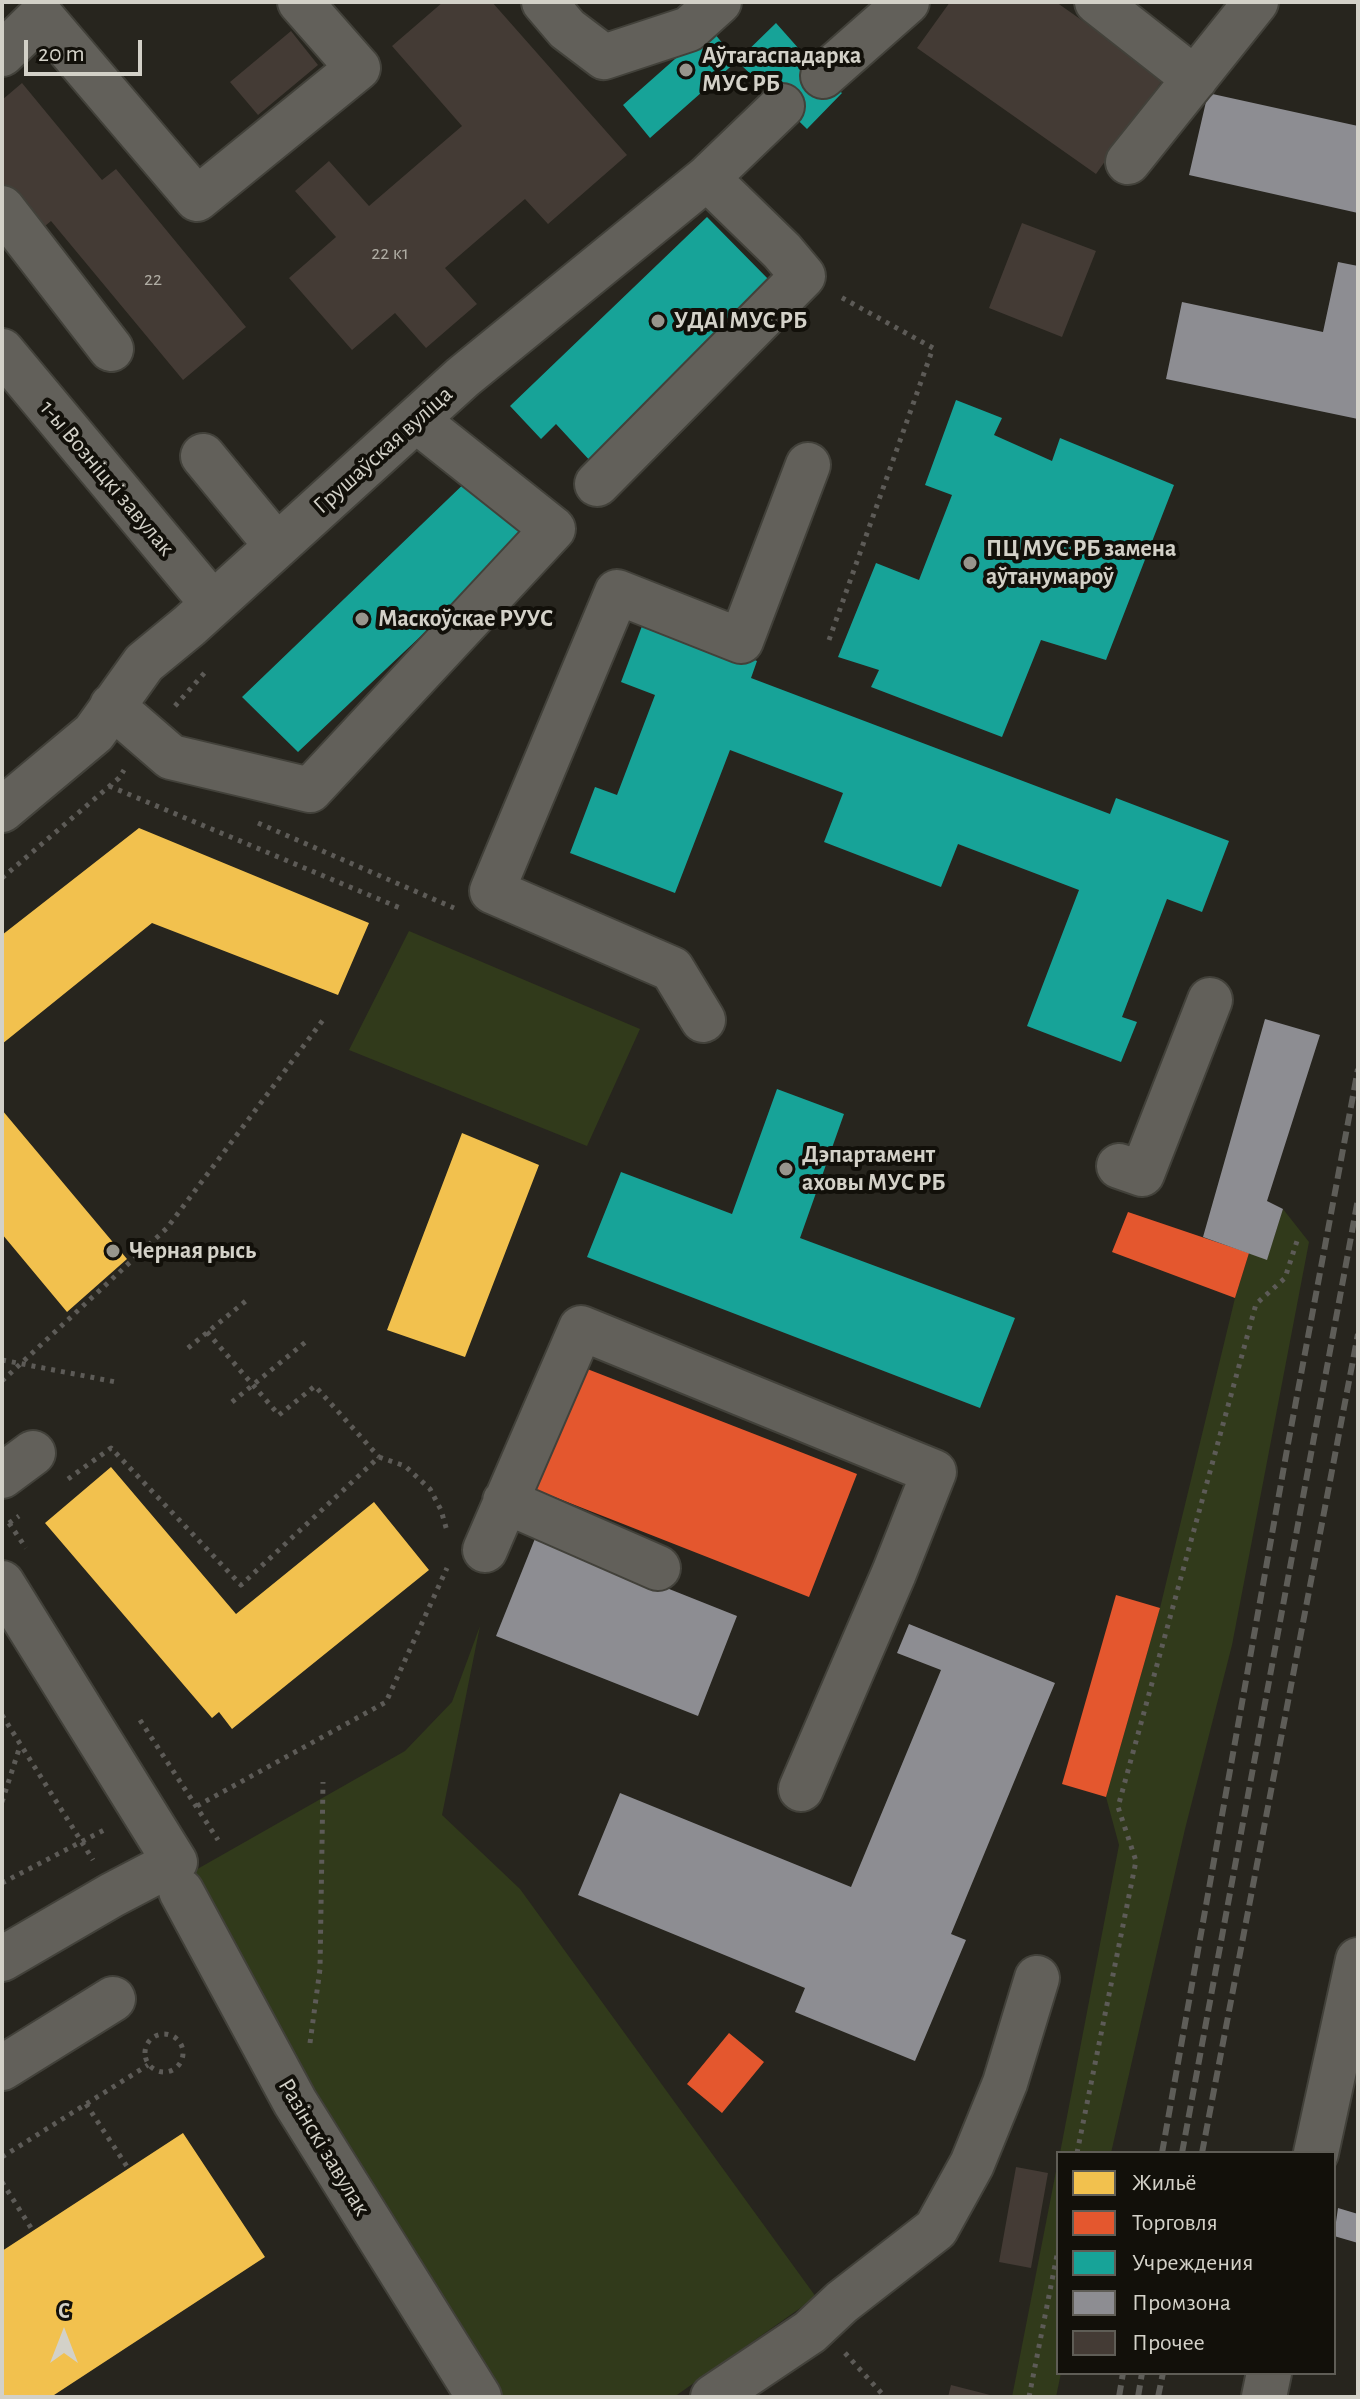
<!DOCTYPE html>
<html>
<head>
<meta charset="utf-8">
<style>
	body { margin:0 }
	#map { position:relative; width:1360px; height:2399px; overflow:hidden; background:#27251e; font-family:"Alegreya Sans",sans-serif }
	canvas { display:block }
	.frame { position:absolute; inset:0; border:4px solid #d3d1c8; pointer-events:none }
	.legend { position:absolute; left:1056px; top:2151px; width:280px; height:224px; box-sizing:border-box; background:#12100a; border:2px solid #5f5d56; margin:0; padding:10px 14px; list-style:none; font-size:24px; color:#d3d1c8 }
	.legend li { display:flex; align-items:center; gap:16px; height:40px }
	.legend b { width:40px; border:2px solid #5f5d56 }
	.north { position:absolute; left:24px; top:2295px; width:80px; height:80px; -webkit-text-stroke:6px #12100a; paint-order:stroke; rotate:0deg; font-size:22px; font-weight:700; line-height:32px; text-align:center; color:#d3d1c8 }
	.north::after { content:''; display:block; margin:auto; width:28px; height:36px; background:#d3d1c8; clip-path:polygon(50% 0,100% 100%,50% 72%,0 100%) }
	.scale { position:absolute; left:24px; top:40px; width:118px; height:36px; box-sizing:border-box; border:4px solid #d3d1c8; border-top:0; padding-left:10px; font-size:24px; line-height:28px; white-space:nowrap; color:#d3d1c8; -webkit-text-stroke:6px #12100a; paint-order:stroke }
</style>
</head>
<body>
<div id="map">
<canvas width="1360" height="2399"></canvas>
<div class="frame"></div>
<ul class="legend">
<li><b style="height:22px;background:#f2c14e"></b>Жильё</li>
<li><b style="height:22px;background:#e4572e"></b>Торговля</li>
<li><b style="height:22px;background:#17a398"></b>Учреждения</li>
<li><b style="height:22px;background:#8d8d92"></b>Промзона</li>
<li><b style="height:22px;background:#443b35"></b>Прочее</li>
</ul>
<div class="north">С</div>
<div class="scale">20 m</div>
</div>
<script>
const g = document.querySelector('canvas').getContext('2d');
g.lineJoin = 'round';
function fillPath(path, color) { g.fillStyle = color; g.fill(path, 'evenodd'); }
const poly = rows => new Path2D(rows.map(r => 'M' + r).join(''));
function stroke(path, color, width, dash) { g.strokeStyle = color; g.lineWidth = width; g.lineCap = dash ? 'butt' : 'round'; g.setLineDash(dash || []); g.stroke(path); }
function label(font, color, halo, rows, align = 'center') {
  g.font = font + ' "Alegreya Sans",sans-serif'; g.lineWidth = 8; g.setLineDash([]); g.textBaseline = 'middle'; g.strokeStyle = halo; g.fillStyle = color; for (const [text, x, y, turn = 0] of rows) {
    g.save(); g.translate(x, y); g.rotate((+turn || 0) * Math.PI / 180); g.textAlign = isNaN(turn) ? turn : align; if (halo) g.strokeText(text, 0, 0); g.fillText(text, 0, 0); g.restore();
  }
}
const green = poly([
	[409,931,640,1029,587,1146,349,1050],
	[1283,1209,1309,1242,1232,1645,1185,1829,1111,2153,1060,2153,1119,1845,1106,1797,1160,1608,1235,1298,1249,1253,1267,1259],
	[480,1626,442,1815,520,1889,816,2297,674,2397,499,2397,192,1883,171,1884,405,1751,452,1702],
	[1058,2161,1058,2373,1061,2373,1056,2397,1012,2397]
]);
const homes = poly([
	[139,828,369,923,338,995,152,923,2,1044,2,935],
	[2,1110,127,1259,67,1312,2,1234],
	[462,1133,539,1165,465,1357,387,1330],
	[111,1467,236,1614,374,1502,429,1570,232,1729,219,1712,212,1718,45,1523],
	[183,2133,265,2257,51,2397,2,2397,2,2251]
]);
const shops = poly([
	[1128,1212,1249,1253,1235,1298,1112,1252],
	[577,1365,857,1474,809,1597,529,1487],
	[1116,1595,1160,1608,1106,1797,1062,1784],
	[729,2033,764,2062,722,2113,687,2084]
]);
const public = poly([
	[776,23,823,76,842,93,807,129,737,61],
	[710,28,737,61,650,138,623,105],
	[707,217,773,284,593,464,556,424,541,439,510,406],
	[956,400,1002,418,994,435,1052,461,1060,438,1174,485,1106,660,1041,640,1002,737,871,687,879,670,838,657,876,563,919,580,952,495,925,485],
	[472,476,528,535,298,752,242,697],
	[645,618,757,661,751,678,1110,814,1116,798,1229,841,1202,912,1167,899,1122,1017,1137,1022,1121,1062,1027,1026,1079,890,958,844,941,887,824,842,843,793,730,750,675,893,570,853,595,787,617,795,655,695,621,682],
	[777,1089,844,1114,800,1238,1015,1318,980,1408,587,1257,621,1172,732,1214]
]);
const industry = poly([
	[1208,93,1358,126,1358,213,1189,175],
	[1338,262,1358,266,1358,419,1166,379,1182,302,1323,332],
	[1265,1019,1320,1035,1267,1201,1283,1209,1267,1260,1203,1237],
	[536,1536,737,1616,698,1716,496,1636],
	[909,1624,1055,1683,951,1934,966,1940,915,2061,795,2012,805,1988,578,1895,620,1793,851,1887,941,1670,897,1653],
	[1338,2208,1358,2214,1358,2243,1334,2236]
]);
const building = poly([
	[443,2,492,2,627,155,548,224,525,199,445,268,477,304,426,348,395,313,352,350,289,278,336,237,295,191,329,161,369,206,462,126,392,46],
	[950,2,1056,2,1164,78,1096,174,917,48],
	[291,31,318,65,258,115,230,82],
	[22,83,102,180,116,169,246,327,183,380,51,221,39,231,2,187,2,100],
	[1022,223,1096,251,1062,337,989,308],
	[1016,2167,1048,2173,1031,2268,999,2262],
	[951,2385,994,2396,994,2397,948,2397]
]);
const path = poly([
	[829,640,933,348,837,295],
	[175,706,208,669],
	[109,786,400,908],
	[258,823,454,908],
	[2,878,119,778,124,770],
	[207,1332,279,1415,315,1386,379,1457],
	[188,1348,247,1300],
	[2,1360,116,1382],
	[2,1381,167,1228,326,1016],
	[232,1402,308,1340],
	[68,1479,111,1448,241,1585,379,1457,405,1466,430,1489,441,1510,447,1531],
	[9,1523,19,1516],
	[9,1523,26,1548],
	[2,1715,93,1860],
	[140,1720,218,1840],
	[2,1802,20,1746],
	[197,1806,386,1702,447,1568],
	[2,1883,106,1829],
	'145 2053a19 19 0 1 1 38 0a19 19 0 1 1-38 0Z',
	[310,2043,320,1969,323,1782],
	[86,2104,128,2168],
	[1077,2153,1136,1861,1118,1807,1256,1304,1285,1278,1297,1241],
	[2,2157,148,2065],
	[2,2182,33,2231],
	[845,2353,885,2397],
	[1029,2397,1058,2250]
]);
const minor = poly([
	[544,2,567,29,604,57,689,29,719,2],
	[1097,2,1195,79],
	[2,54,41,16,197,199,358,68,300,2],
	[823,76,907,2],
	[1128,162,1256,2],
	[2,208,111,349],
	[2,351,213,604],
	[203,456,277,546],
	[597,484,803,276,782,251,707,178],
	[112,706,171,757,310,790,553,529,416,420],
	[2,810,94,733,144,663,189,626,463,377,707,178,782,106],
	[703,1020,672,969,492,891,617,592,741,641,808,465],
	[1119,1166,1142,1174,1210,1000],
	[2,1476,33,1453],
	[505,1501,658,1568],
	[485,1550,581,1328,934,1472,894,1573,801,1789],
	[2,1583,175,1862,112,1895,2,1959],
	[181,1891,295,2102,479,2397],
	[2,2068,113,1999],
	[1316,2153,1358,1960],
	[713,2397,810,2332,842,2302,936,2229,972,2164,1005,2083,1037,1978],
	[1264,2397,1269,2373]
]);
const rail = poly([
	[1162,2153,1288,1444,1358,1069],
	[1182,2153,1358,1199],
	[1202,2153,1358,1334],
	[1119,2397,1123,2373],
	[1138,2397,1142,2373],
	[1158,2397,1163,2373]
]);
const markers = [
	[686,70,8,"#97958c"],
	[658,321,8,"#97958c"],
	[970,563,8,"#97958c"],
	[362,619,8,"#97958c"],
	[786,1169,8,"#97958c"],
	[113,1251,8,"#97958c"]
];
const numberNames = [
	["22 к1",390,253],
	["22",153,279]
];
const poiNames = [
	["Аўтагаспадарка",702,56],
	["МУС РБ",702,84],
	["УДАІ МУС РБ",674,321],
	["ПЦ МУС РБ замена",986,549],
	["аўтанумароў",986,577],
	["Маскоўскае РУУС",378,619],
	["Дэпартамент",802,1155],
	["аховы МУС РБ",802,1183],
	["Черная рысь",129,1251]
];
const streetNames = [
	["Грушаўская вуліца",383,450,-42],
	["1-ы Возніцкі завулак",107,478,50],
	["Разінскі завулак",324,2147,59]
];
fillPath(green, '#313a1b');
fillPath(homes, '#f2c14e');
fillPath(shops, '#e4572e');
fillPath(public, '#17a398');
fillPath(industry, '#8d8d92');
fillPath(building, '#443b35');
stroke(minor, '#42413a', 48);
stroke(path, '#5d5b57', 5, [4, 6]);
stroke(minor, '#62605a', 44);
stroke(rail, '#5e5d58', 6, [12, 6]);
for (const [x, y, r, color] of markers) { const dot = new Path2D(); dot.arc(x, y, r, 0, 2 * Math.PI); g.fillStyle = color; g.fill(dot); stroke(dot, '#12100a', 3); }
label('20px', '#afaca3', null, numberNames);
label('bold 24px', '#d3d1c8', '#12100a', poiNames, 'left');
label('24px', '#d3d1c8', '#12100a', streetNames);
</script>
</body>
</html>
